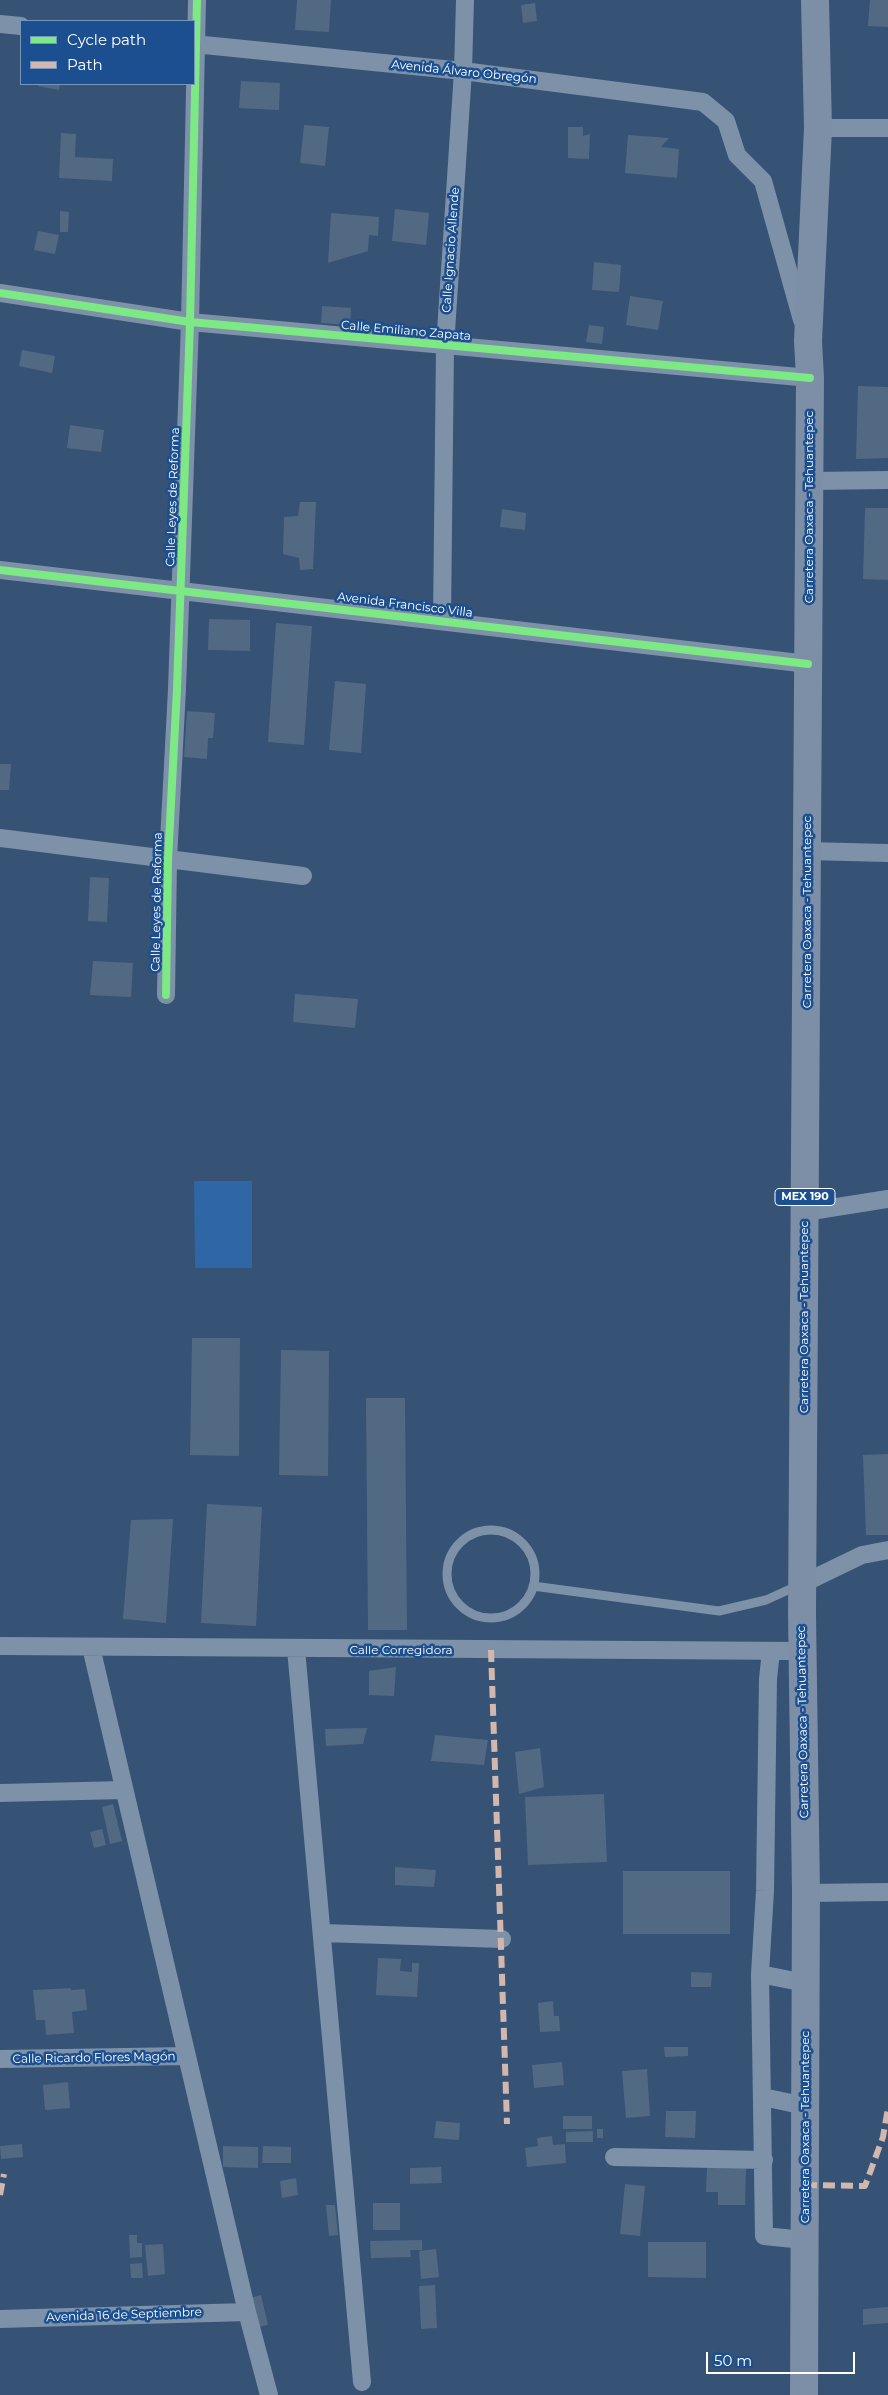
<!DOCTYPE html>
<html>
<head>
<meta charset="utf-8">
<style>
	body { margin:0 }
	#map { position:relative; width:888px; height:2395px; overflow:hidden; background:#365274; font-family:Montserrat,sans-serif }
	canvas { display:block }
	.legend { position:absolute; left:20px; top:20px; width:175px; height:65px; box-sizing:border-box; background:#1b4f8f; border:1px solid #7695bc; margin:0; padding:6px 9px; list-style:none; font-size:15px; color:#fff }
	.legend li { display:flex; align-items:center; gap:10px; height:25px }
	.legend b { width:25px; border:1px solid #7695bc }
	.scale { position:absolute; left:706px; top:2352px; width:149px; height:22px; box-sizing:border-box; border:2px solid #fff; border-top:0; padding-left:6px; font-size:15px; line-height:18px; white-space:nowrap; color:#fff; -webkit-text-stroke:4px #1b4f8f; paint-order:stroke }
</style>
</head>
<body>
<div id="map">
<canvas width="888" height="2395"></canvas>
<ul class="legend">
<li><b style="height:6px;background:#7ce984"></b>Cycle path</li>
<li><b style="height:6px;background:#d1b7ad"></b>Path</li>
</ul>
<div class="scale">50 m</div>
</div>
<script>
const g = document.querySelector('canvas').getContext('2d');
g.lineJoin = 'round';
function fillPath(path, color) { g.fillStyle = color; g.fill(path, 'evenodd'); }
const poly = rows => new Path2D(rows.map(r => 'M' + r).join(''));
function stroke(path, color, width, dash) { g.strokeStyle = color; g.lineWidth = width; g.lineCap = dash ? 'butt' : 'round'; g.setLineDash(dash || []); g.stroke(path); }
function label(font, color, halo, rows, align = 'center') {
  g.font = font + ' Montserrat,sans-serif'; g.lineWidth = 5; g.setLineDash([]); g.textBaseline = 'middle'; g.strokeStyle = halo; g.fillStyle = color; for (const [text, x, y, turn = 0] of rows) {
    g.save(); g.translate(x, y); g.rotate((+turn || 0) * Math.PI / 180); g.textAlign = isNaN(turn) ? turn : align; if (halo) g.strokeText(text, 0, 0); g.fillText(text, 0, 0); g.restore();
  }
}
const green = poly([
	[194,1181,252,1181,252,1268,195,1268]
]);
const building = poly([
	[297,0,331,0,329,32,295,30],
	[870,0,888,0,888,27,868,26],
	[535,3,537,21,523,23,521,5],
	[241,81,280,83,279,110,239,108],
	[38,84,60,84,59,90,38,86],
	[304,125,329,127,325,166,300,163],
	[568,127,583,127,583,136,590,134,589,159,568,158],
	[61,133,76,134,75,157,113,159,112,181,59,178],
	[628,135,669,138,661,147,679,149,677,178,625,173],
	[395,209,429,213,426,245,392,241],
	[60,211,69,212,68,232,60,232],
	[331,213,379,217,378,236,369,235,368,251,328,263],
	[38,231,59,235,55,254,34,250],
	[594,262,621,265,619,292,592,290],
	[630,296,663,301,658,330,626,325],
	[322,306,351,308,350,325,321,323],
	[589,325,604,327,602,344,586,342],
	[22,350,55,356,52,373,19,366],
	[858,386,888,387,888,458,856,459],
	[70,425,104,430,101,452,67,448],
	[300,502,316,502,313,569,300,570,299,558,283,554,284,517,298,516],
	[865,508,888,508,888,580,863,579],
	[502,509,526,513,525,530,500,527],
	[209,619,250,620,250,651,208,650],
	[276,623,312,626,304,745,268,742],
	[335,681,366,684,361,753,329,750],
	[187,711,215,713,213,738,208,738,207,759,184,757],
	[0,764,11,764,9,790,0,790],
	[90,877,109,878,107,922,88,921],
	[93,961,133,963,131,997,90,995],
	[295,994,358,999,355,1028,293,1022],
	[192,1338,240,1338,239,1456,190,1455],
	[281,1350,329,1351,328,1476,279,1475],
	[366,1398,405,1398,407,1630,368,1630],
	[888,1454,888,1535,866,1535,863,1455],
	[207,1504,262,1507,256,1626,201,1623],
	[173,1519,166,1623,123,1619,131,1520],
	[396,1667,394,1696,369,1695,369,1671],
	[367,1728,363,1744,326,1746,325,1729],
	[435,1735,488,1740,484,1765,431,1761],
	[540,1748,544,1787,519,1794,515,1752],
	[604,1794,607,1862,528,1865,525,1797],
	[113,1804,122,1841,110,1844,102,1807],
	[102,1829,106,1845,94,1848,90,1832],
	[395,1867,436,1870,434,1887,395,1885],
	[623,1871,730,1871,730,1934,623,1934],
	[378,1958,401,1959,400,1971,412,1972,412,1963,419,1963,417,1997,376,1995],
	[691,1972,712,1973,711,1987,691,1987],
	[71,1988,71,1990,85,1989,87,2010,72,2012,74,2033,46,2035,45,2020,36,2020,33,1990],
	[553,2001,554,2016,559,2016,560,2031,540,2032,538,2003],
	[664,2047,688,2047,688,2056,665,2057],
	[562,2062,564,2085,534,2088,532,2065],
	[647,2069,650,2116,626,2118,622,2071],
	[68,2082,70,2108,45,2110,43,2085],
	[666,2111,696,2111,695,2138,665,2137],
	[563,2116,592,2116,592,2129,563,2129],
	[436,2121,460,2123,459,2140,434,2138],
	[597,2129,603,2129,603,2138,597,2138],
	[593,2131,593,2142,566,2142,566,2132],
	[552,2136,553,2145,565,2144,566,2163,527,2167,525,2148,538,2146,537,2138],
	[22,2144,23,2157,1,2159,0,2146],
	[223,2146,258,2147,258,2168,223,2167],
	[263,2146,291,2147,291,2163,262,2163],
	[441,2167,442,2183,410,2184,410,2168],
	[707,2167,746,2168,745,2205,718,2205,718,2192,706,2192],
	[296,2178,298,2195,282,2198,280,2181],
	[625,2184,645,2186,640,2236,620,2234],
	[373,2203,400,2203,400,2230,373,2230],
	[326,2205,335,2205,338,2235,329,2236],
	[129,2235,137,2235,137,2243,142,2243,142,2257,130,2258],
	[422,2240,422,2250,410,2250,411,2257,371,2258,370,2241],
	[648,2242,706,2242,706,2278,648,2277],
	[163,2244,165,2274,148,2276,145,2245],
	[436,2249,439,2277,421,2279,419,2251],
	[142,2263,143,2278,131,2278,130,2264],
	[435,2285,437,2328,421,2329,419,2286],
	[261,2295,268,2325,257,2327,250,2298],
	[888,2307,888,2323,863,2325,863,2309]
]);
const lane = poly([
	'447 1574a44 44 0 1 1 88 0a44 44 0 1 1-88 0Z',
	[533,1586,719,1611,766,1600,797,1586]
]);
const street = poly([
	[0,24,21,26],
	[194,44,463,71,703,102,726,121,737,155,763,181,802,320],
	[818,128,888,128],
	[0,293,190,322,810,378],
	[810,481,888,480],
	[0,570,808,664],
	[442,621,445,347,463,71,465,0],
	[0,838,303,876],
	[807,851,888,853],
	[166,995,168,860,177,689,190,322,197,0],
	[805,1212,888,1199],
	[802,1584,862,1555,888,1550],
	[0,1646,803,1651],
	[91,1647,247,2312,269,2395],
	[296,1649,362,2382],
	[771,1651,768,1679,765,1891,760,1974,805,1983],
	[0,1793,123,1790],
	[806,1893,888,1892],
	[323,1933,502,1939],
	[760,1974,764,2236,804,2240],
	[0,2059,187,2056],
	[763,2097,805,2106],
	[614,2157,764,2160],
	[0,2319,247,2312]
]);
const primary = poly([
	[804,2395,806,1893,802,1614,810,378,808,341,818,128,815,0]
]);
const quiet = poly([
	[491,1650,507,2124],
	[805,2185,865,2186,883,2137,888,2108],
	[0,2195,4,2174]
]);
const cycleway = poly([
	[0,293,190,322,810,378],
	[0,570,808,664],
	[166,995,168,860,177,689,190,322,197,0]
]);
const shields = [
	[805,1197,60]
];
const shieldNames = [
	["MEX 190",805,1197]
];
const streetNames = [
	["Avenida Álvaro Obregón",464,72,6],
	["Calle Ignacio Allende",451,250,-86],
	["Calle Emiliano Zapata",406,331,5],
	["Calle Leyes de Reforma",173,497,-88],
	["Carretera Oaxaca - Tehuantepec",809,507,-90],
	["Avenida Francisco Villa",405,605,7],
	["Calle Leyes de Reforma",157,902,-89],
	["Carretera Oaxaca - Tehuantepec",807,912,-90],
	["Carretera Oaxaca - Tehuantepec",804,1317,-90],
	["Calle Corregidora",401,1650],
	["Carretera Oaxaca - Tehuantepec",803,1722,-91],
	["Calle Ricardo Flores Magón",94,2058,-1],
	["Carretera Oaxaca - Tehuantepec",805,2127,-90],
	["Avenida 16 de Septiembre",124,2315,-2]
];
fillPath(green, '#2f66a5');
fillPath(building, '#526984');
stroke(lane, '#7d92a8', 9);
stroke(street, '#7d92a8', 18);
stroke(primary, '#7d8ea7', 28);
stroke(quiet, '#d1b7ad', 6, [12, 6]);
stroke(cycleway, '#7ce984', 8);
for (const [x, y, w] of shields) { const box = new Path2D(); box.roundRect(x - w / 2, y - 8.5, w, 17, 4); g.fillStyle = '#1b4f8f'; g.fill(box); stroke(box, '#fff', 1); }
label('bold 11px', '#fff', null, shieldNames);
label('12px', '#fff', '#1b4f8f', streetNames);
</script>
</body>
</html>
